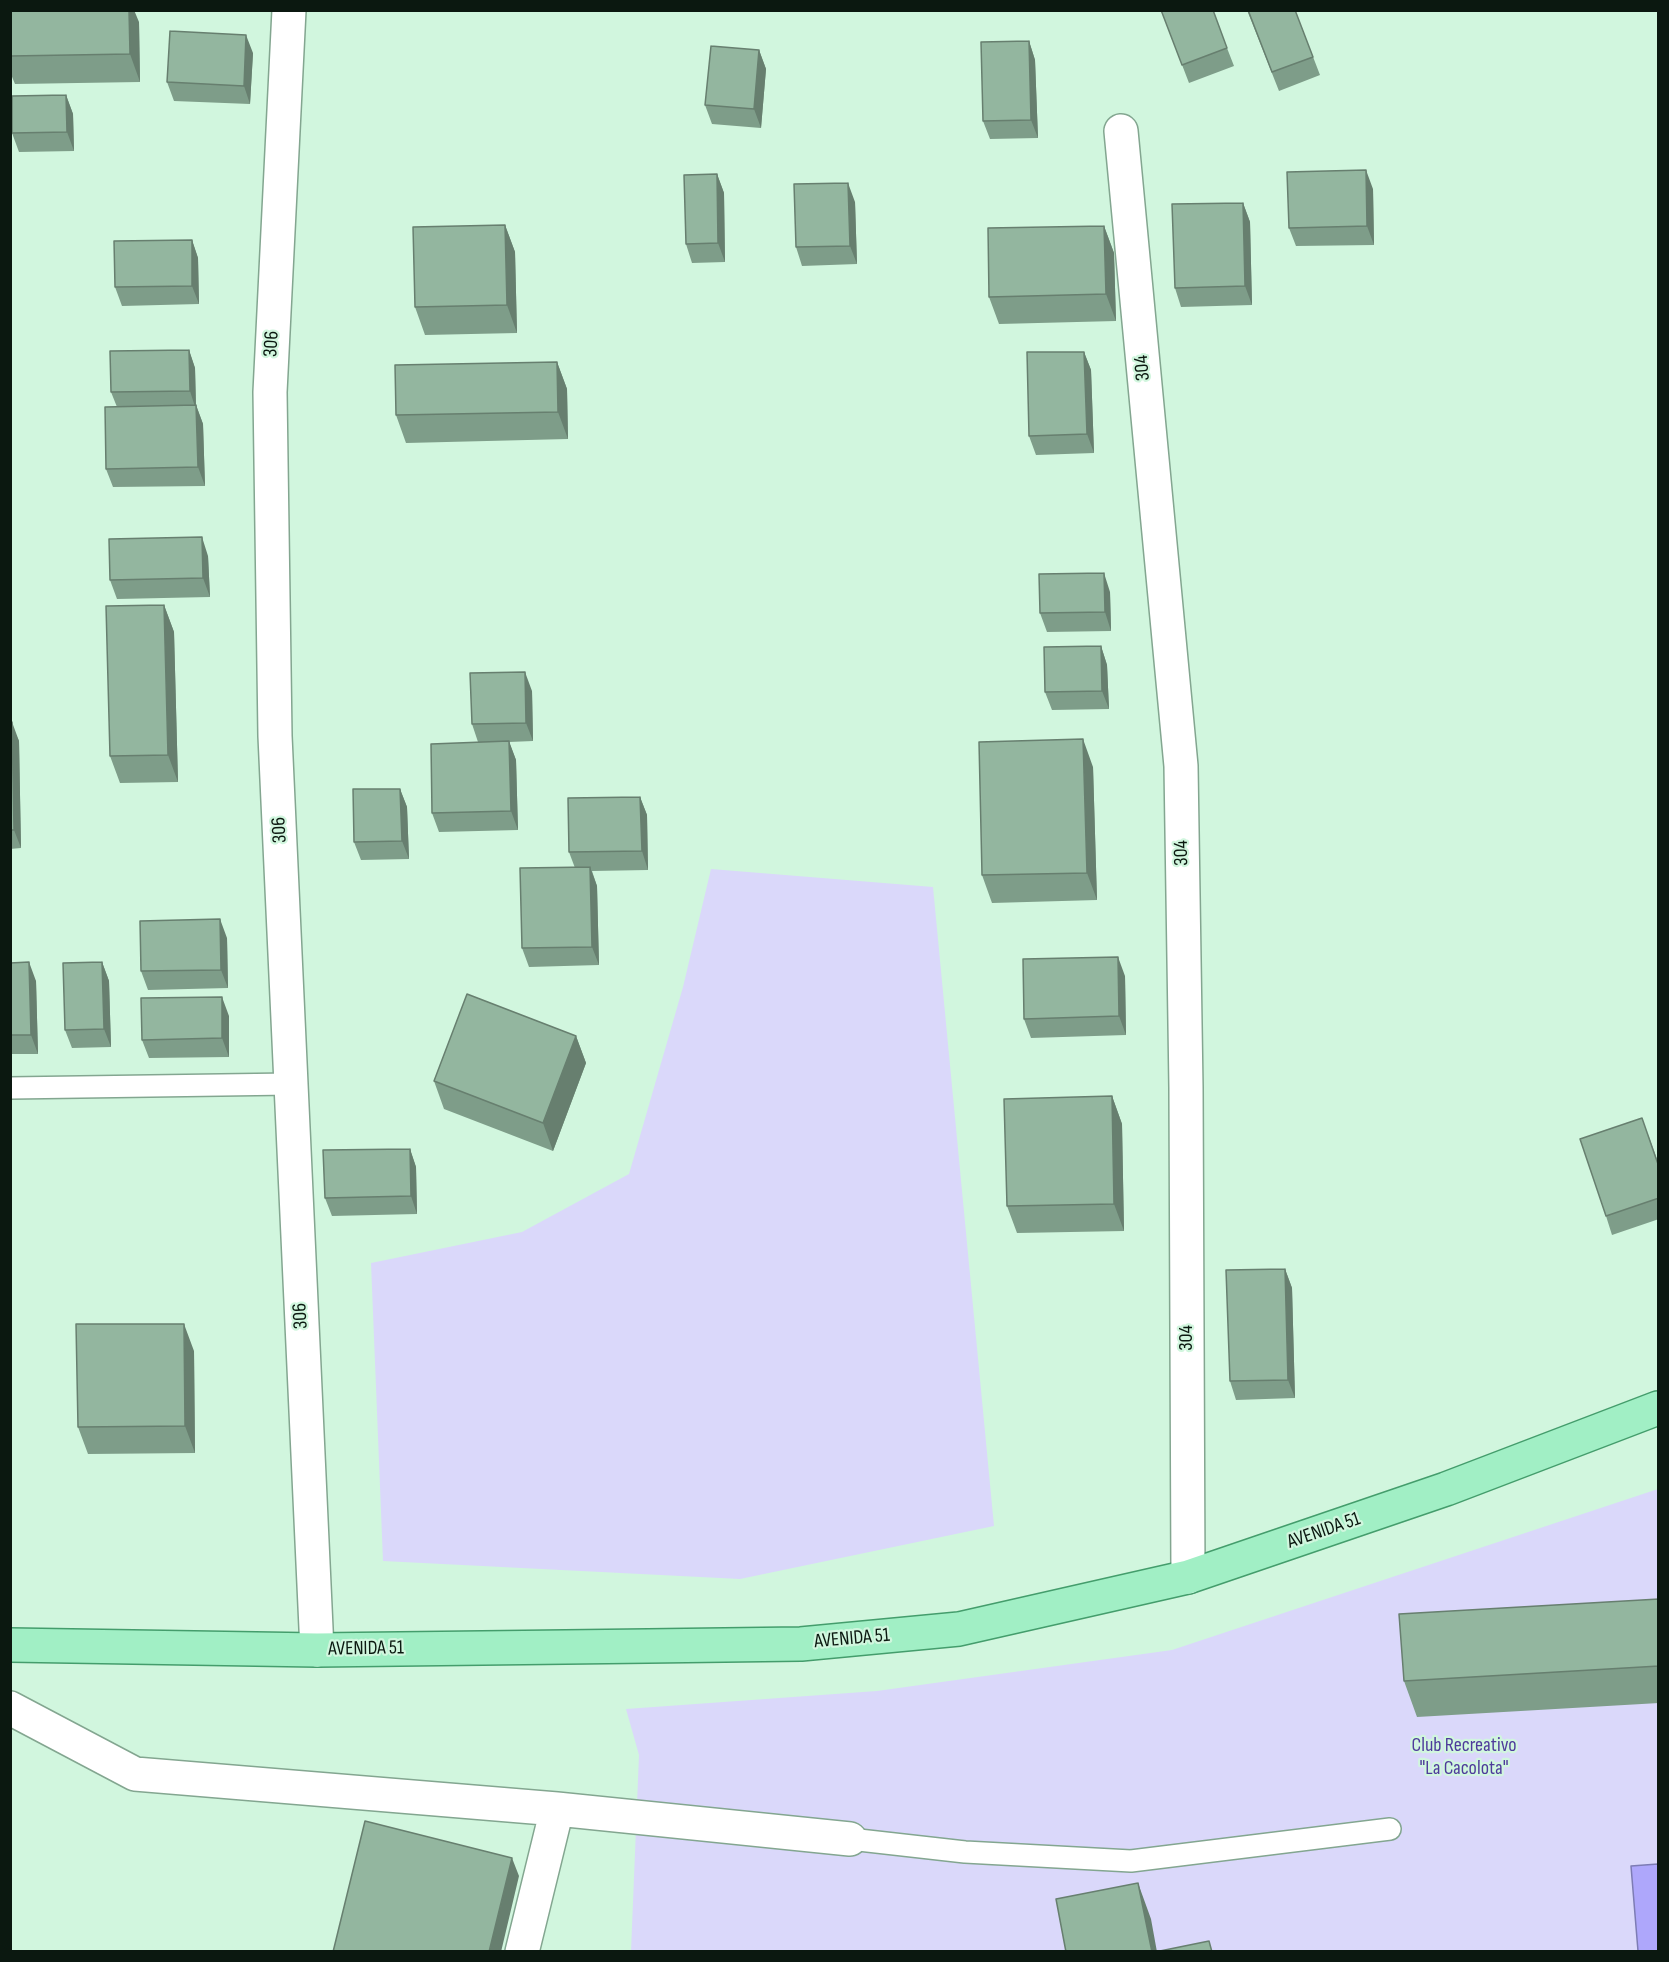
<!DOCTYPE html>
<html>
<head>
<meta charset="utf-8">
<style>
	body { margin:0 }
	#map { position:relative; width:1669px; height:1962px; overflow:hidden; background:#d1f6de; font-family:"Sofia Sans Condensed",sans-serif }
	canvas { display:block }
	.frame { position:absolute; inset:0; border:12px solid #0b1810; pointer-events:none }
</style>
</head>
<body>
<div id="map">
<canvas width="1669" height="1962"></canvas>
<div class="frame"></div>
</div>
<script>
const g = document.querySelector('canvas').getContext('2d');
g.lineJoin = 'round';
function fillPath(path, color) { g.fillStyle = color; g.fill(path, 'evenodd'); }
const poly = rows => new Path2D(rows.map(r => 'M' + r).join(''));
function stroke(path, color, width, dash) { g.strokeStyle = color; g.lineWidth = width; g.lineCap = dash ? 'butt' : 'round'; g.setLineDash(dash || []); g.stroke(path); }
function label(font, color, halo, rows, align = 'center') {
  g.font = font + ' "Sofia Sans Condensed",sans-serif'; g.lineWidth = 4.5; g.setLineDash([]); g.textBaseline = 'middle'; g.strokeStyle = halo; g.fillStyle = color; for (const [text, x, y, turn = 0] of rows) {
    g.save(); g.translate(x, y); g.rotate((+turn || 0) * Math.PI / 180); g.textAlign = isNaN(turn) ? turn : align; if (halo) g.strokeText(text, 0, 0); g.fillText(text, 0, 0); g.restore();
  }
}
const green = poly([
	[711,869,933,887,994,1526,740,1579,383,1561,371,1263,522,1232,629,1174,683,987],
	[1658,1489,1658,1951,631,1951,639,1755,626,1709,877,1691,1172,1650]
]);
const water = poly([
	[1658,1864,1658,1951,1638,1951,1631,1866,1658,1864]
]);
const lane = poly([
	[10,1088,291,1084],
	[850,1839,965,1852,1131,1861,1390,1829]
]);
const street = poly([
	[289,10,270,392,275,736,317,1650],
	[1121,131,1181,766,1186,1088,1188,1577],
	[10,1708,135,1774,557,1809,850,1839],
	[522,1952,557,1809]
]);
const primary = poly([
	[10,1645,317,1650,648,1646,801,1644,959,1629,1188,1577,1446,1489,1658,1408]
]);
const wall = poly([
	[10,10,139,22,140,82,15,84,10,72],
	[1161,10,1227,48,1234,66,1189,83],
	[1247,10,1295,10,1320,75,1279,91],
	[1029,41,1035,60,1038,138,990,139,983,121],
	[759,50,766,69,761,128,712,124,705,105],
	[253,53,250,104,174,101,167,82],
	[66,95,73,114,74,151,19,152,12,133],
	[717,174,724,193,725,262,692,263,686,244],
	[1373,189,1374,245,1296,246,1289,228],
	[855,202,857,264,802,266,796,247],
	[1243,203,1250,222,1252,305,1181,307,1175,288],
	[505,225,515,252,517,333,425,335,415,307],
	[1104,226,1114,253,1116,321,999,324,989,297],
	[192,240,198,258,199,304,122,306,115,287],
	[189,350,195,368,196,405,203,424,205,486,113,487,106,469,117,407,111,392],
	[1084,352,1091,370,1094,453,1036,455,1029,436],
	[557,362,567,389,568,439,406,443,396,415],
	[208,556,210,597,117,599,110,580],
	[1110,592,1111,631,1047,632,1040,613],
	[164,605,174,632,178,782,120,783,110,756],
	[1101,646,1107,665,1109,709,1052,710,1045,692],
	[532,691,533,741,509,742,516,760,518,830,439,832,432,813,478,742,472,724],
	[10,723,19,741,21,848,10,849],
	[1093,767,1097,900,992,903,982,875],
	[400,789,407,807,409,859,361,860,354,842],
	[640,797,647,815,648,870,592,871,597,886,599,965,529,967,522,948,575,868,569,852],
	[227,938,228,988,148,990,141,971],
	[102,962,109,981,111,1047,72,1048,65,1030],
	[10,963,36,981,38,1054,10,1054],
	[1125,976,1126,1035,1031,1038,1024,1019],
	[229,1016,229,1057,149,1058,142,1040],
	[576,1036,586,1063,553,1151,444,1109,434,1081],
	[1112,1096,1122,1124,1124,1231,1017,1233,1007,1206],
	[1649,1137,1659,1165,1659,1219,1612,1235,1606,1216],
	[410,1149,416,1167,417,1214,332,1216,325,1198],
	[1285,1269,1292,1288,1295,1398,1236,1400,1230,1381],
	[194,1351,195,1453,88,1454,78,1427],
	[1659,1599,1659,1703,1417,1717,1404,1681]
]);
const shadedWall = poly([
	[129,10,134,10,139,22,140,82,130,54],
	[246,35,253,53,250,104,244,86],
	[1029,41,1035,60,1038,138,1031,120],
	[759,50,766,69,761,128,754,109],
	[66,95,73,114,74,151,67,132],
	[1366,170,1373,189,1374,245,1367,226],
	[717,174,724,193,725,262,718,243],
	[848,183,855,202,857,264,850,246],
	[1243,203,1250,222,1252,305,1245,286],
	[505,225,515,252,517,333,507,305],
	[1104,226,1114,253,1116,321,1106,294],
	[192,240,198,258,199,304,192,286],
	[189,350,195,368,196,410,190,391],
	[1084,352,1091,370,1094,453,1087,434],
	[557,362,567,389,568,439,558,412],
	[196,405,203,424,205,486,198,467],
	[202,537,208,556,210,597,203,578],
	[1104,573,1110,592,1111,631,1105,612],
	[164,605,174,632,178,782,168,755],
	[1101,646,1107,665,1109,709,1102,691],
	[525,672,532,691,533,741,526,723],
	[12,722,19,741,21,848,14,830],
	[1083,739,1093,767,1097,900,1087,873],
	[509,741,516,760,518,830,511,811],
	[400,789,407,807,409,859,402,841],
	[640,797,647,815,648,870,642,851],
	[590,867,597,886,599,965,592,947],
	[220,919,227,938,228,988,221,970],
	[1118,957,1125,976,1126,1035,1119,1016],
	[29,962,36,981,38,1054,31,1035],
	[102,962,109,981,111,1047,104,1029],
	[222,997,229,1016,229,1057,222,1038],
	[576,1036,586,1063,553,1151,543,1123],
	[1112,1096,1122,1124,1124,1231,1114,1204],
	[410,1149,416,1167,417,1214,411,1196],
	[1285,1269,1292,1288,1295,1398,1288,1380],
	[184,1324,194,1351,195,1453,185,1426],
	[512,1858,519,1876,501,1952,489,1952],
	[1138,1883,1151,1919,1157,1952,1152,1952]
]);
const building = poly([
	[10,10,129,10,130,54,10,56,10,10],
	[1161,10,1213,10,1227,48,1182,65,1161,10],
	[1248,10,1295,10,1313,57,1272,72,1248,10],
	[170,31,246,35,244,86,167,82,170,31],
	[1029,41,1031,120,983,121,981,42,1029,41],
	[711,46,759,50,754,109,705,105,711,46],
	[66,95,67,132,12,133,12,96,66,95],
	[1366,170,1367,226,1289,228,1287,172,1366,170],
	[717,174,718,243,686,244,684,175,717,174],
	[848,183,850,246,796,247,794,184,848,183],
	[1243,203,1245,286,1175,288,1172,204,1243,203],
	[505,225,507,305,415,307,413,227,505,225],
	[1104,226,1106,294,989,297,988,228,1104,226],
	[192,240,192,286,115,287,114,241,192,240],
	[189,350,190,391,111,392,110,351,189,350],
	[1027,352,1084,352,1087,434,1029,436,1027,352],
	[557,362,558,412,396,415,395,365,557,362],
	[196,405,198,467,106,469,105,407,196,405],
	[202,537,203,578,110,580,109,539,202,537],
	[1104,573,1105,612,1040,613,1039,574,1104,573],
	[164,605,168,755,110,756,106,606,164,605],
	[1101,646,1102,691,1045,692,1044,647,1101,646],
	[525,672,526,723,472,724,470,673,525,672],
	[12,722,14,830,10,830,10,723,12,722],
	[1083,739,1087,873,982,875,979,742,1083,739],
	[509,741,511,811,432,813,431,744,509,741],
	[353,789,400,789,402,841,354,842,353,789],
	[640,797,642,851,569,852,568,798,640,797],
	[590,867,592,947,522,948,520,868,590,867],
	[220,919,221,970,141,971,140,921,220,919],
	[1118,957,1119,1016,1024,1019,1023,959,1118,957],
	[29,962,31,1035,10,1035,10,963,29,962],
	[102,962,104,1029,65,1030,63,963,102,962],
	[467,994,576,1036,543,1123,434,1081,467,994],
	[222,997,222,1038,142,1040,141,998,222,997],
	[1112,1096,1114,1204,1007,1206,1004,1099,1112,1096],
	[1642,1118,1659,1167,1659,1198,1606,1216,1580,1139,1642,1118],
	[410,1149,411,1196,325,1198,323,1150,410,1149],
	[1285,1269,1288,1380,1230,1381,1226,1270,1285,1269],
	[76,1324,184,1324,185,1426,78,1427,76,1324],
	[1659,1599,1659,1666,1404,1681,1399,1614,1659,1599],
	[365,1821,512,1858,489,1952,333,1952,365,1821],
	[1138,1883,1152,1952,1066,1952,1056,1899,1138,1883],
	[1209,1941,1212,1952,1155,1952,1209,1941]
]);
const streetNames = [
	["306",272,344,-87],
	["304",1143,368,-95],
	["306",280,830,-93],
	["304",1182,853,-91],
	["306",301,1316,-93],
	["304",1187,1338,-90],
	["AVENIDA 51",1324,1531,-19],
	["AVENIDA 51",852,1639,-5],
	["AVENIDA 51",366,1649,-1]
];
const parkNames = [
	["Club Recreativo",1464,1746],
	["\"La Cacolota\"",1464,1769]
];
fillPath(green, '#dad8fa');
fillPath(water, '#aea7fb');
stroke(water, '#7d7cb4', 1.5);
stroke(lane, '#83a690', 24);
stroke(street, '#83a690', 36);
stroke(primary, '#449d6c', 36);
stroke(lane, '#fff', 21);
stroke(street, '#fff', 33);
stroke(primary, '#a1efc5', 33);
fillPath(wall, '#7e9d89');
fillPath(shadedWall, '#677f6f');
fillPath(building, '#93b69f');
stroke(building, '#677f6f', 1.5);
label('20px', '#0b1810', '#d1f6de', streetNames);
label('20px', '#4e3b9b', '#d1f6de', parkNames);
</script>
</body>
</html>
